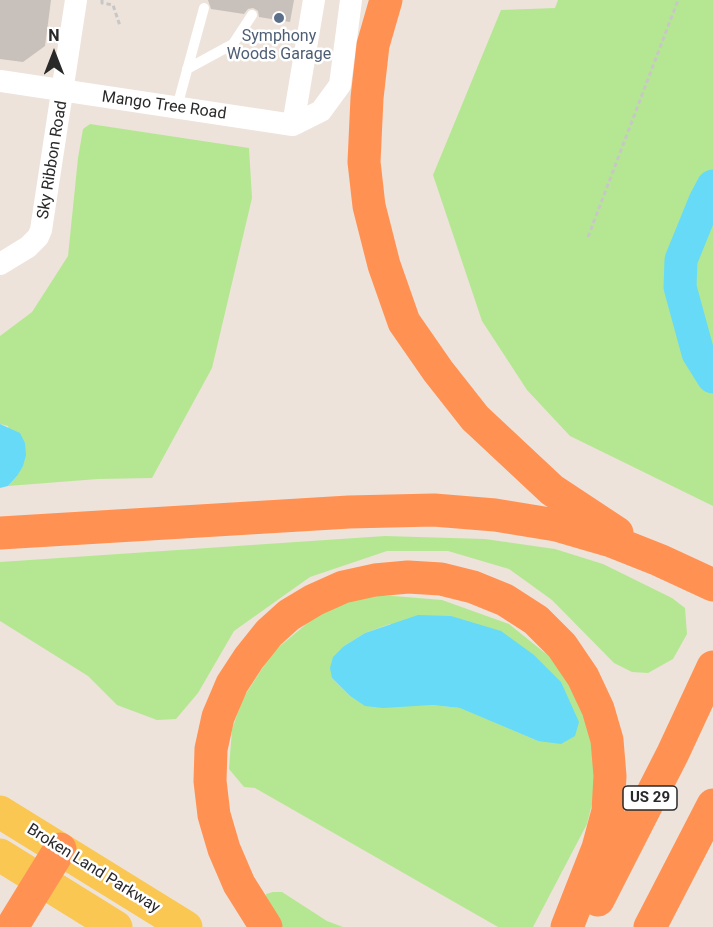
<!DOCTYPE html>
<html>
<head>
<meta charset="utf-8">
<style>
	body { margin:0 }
	#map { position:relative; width:713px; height:927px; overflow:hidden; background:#ede3da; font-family:Roboto,sans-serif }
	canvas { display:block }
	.north { position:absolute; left:24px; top:24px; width:60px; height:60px; -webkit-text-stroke:4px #fff; paint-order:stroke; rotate:0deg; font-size:16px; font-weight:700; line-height:24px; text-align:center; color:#292929 }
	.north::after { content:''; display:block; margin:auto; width:21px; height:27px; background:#292929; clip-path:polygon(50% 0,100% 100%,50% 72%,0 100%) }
</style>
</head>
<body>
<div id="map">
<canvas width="713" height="927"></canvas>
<div class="north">N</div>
</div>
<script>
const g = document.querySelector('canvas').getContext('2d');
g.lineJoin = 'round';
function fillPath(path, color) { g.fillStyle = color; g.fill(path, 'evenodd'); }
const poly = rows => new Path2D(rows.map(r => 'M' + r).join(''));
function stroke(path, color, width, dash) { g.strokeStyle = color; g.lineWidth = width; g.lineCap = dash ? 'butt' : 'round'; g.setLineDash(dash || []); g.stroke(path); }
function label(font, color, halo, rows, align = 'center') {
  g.font = font + ' Roboto,sans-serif'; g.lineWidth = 5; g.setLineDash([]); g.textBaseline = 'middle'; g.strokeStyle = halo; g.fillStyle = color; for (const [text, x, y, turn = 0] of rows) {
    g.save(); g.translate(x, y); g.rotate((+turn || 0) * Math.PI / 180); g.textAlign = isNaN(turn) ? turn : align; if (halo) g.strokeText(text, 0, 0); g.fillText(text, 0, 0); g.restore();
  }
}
const green = poly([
	[558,0,713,0,713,506,570,436,527,390,482,321,433,175,501,10,555,8],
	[90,124,249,148,252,198,212,368,152,478,98,479,8,486,17,476,8,426,0,424,0,336,32,312,68,256,78,158,83,129],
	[385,536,485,539,555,549,603,564,672,598,685,608,687,634,673,659,648,673,632,672,614,663,552,600,509,569,448,551,387,551,310,577,234,631,198,693,176,719,157,720,117,705,88,676,0,621,0,562],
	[381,595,442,600,509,624,550,657,569,677,596,747,596,788,587,824,533,927,498,927,255,788,244,787,229,769,232,729,243,698,273,652,317,615,351,600],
	[390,624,538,741,461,708,432,705,366,706,350,696,332,678,344,646,365,633],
	[273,892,282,892,327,921,343,927,282,927,267,910,266,894]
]);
const water = poly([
	[0,424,20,433,25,443,26,455,23,466,17,476,8,486,0,488],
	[418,615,451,616,501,631,534,655,561,682,579,722,575,736,561,744,538,741,460,708,432,705,383,708,365,706,350,696,332,678,330,668,333,657,344,646,365,633]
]);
const river = poly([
	[713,186,705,201,681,260,680,287,698,353,713,377]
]);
const building = poly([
	[0,0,51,0,45,46,23,62,0,59],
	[208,0,294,0,290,22,259,17,258,11,253,8,248,9,244,14,211,9]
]);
const path = poly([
	[102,0,102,3,113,5,120,26],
	[588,237,678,0]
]);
const lane = poly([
	[187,69,233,44,252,15],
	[177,107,204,8]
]);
const street = poly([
	[0,81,293,125],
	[293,125,321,111,340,85,351,0],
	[293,125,314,0],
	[0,264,28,247,38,237,41,230,76,0]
]);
const primary = poly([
	[0,812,186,927],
	[0,855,116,927]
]);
const highway = poly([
	[386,0,373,45,367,98,364,162,369,206,384,265,404,322,438,371,475,418,552,490,617,533],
	[0,533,349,512,434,510,495,515,556,525,611,541,659,560,713,585],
	[598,900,673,753,713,667],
	[12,927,60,849],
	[266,927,239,884,224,849,214,815,210,781,211,749,218,717,232,684,249,658,269,633,289,615,314,600,343,587,375,580,408,577,441,579,473,587,505,600,536,620,562,646,583,677,598,709,607,740,610,776,608,811,598,848,567,927],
	[650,927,713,805]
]);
const markers = [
	[279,18,6,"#5c6f8a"]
];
const shields = [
	[650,798,54]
];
const shieldNames = [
	["US 29",650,798]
];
const serviceNames = [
	["Symphony",279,37],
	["Woods Garage",279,55]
];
const streetNames = [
	["Mango Tree Road",164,106,8],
	["Sky Ribbon Road",53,160,-81],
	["Broken Land Parkway",93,869,32]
];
fillPath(green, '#b5e793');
fillPath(water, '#66daf6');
stroke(river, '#66daf6', 33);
fillPath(building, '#c8c0ba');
stroke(path, '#c7c7c7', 3, [4.5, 3]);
stroke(lane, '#fff', 10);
stroke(street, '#fff', 22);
stroke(primary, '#f9c752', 33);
stroke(highway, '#ff9153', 33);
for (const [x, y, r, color] of markers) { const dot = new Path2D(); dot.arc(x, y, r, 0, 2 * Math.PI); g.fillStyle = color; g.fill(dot); stroke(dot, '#fff', 2); }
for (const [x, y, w] of shields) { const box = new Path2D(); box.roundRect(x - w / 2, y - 12, w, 24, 4.5); g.fillStyle = '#fff'; g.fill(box); stroke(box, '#292929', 1.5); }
label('bold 15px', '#292929', null, shieldNames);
label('16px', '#4e5e75', '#fff', serviceNames);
label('16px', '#292929', '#fff', streetNames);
</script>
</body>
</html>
